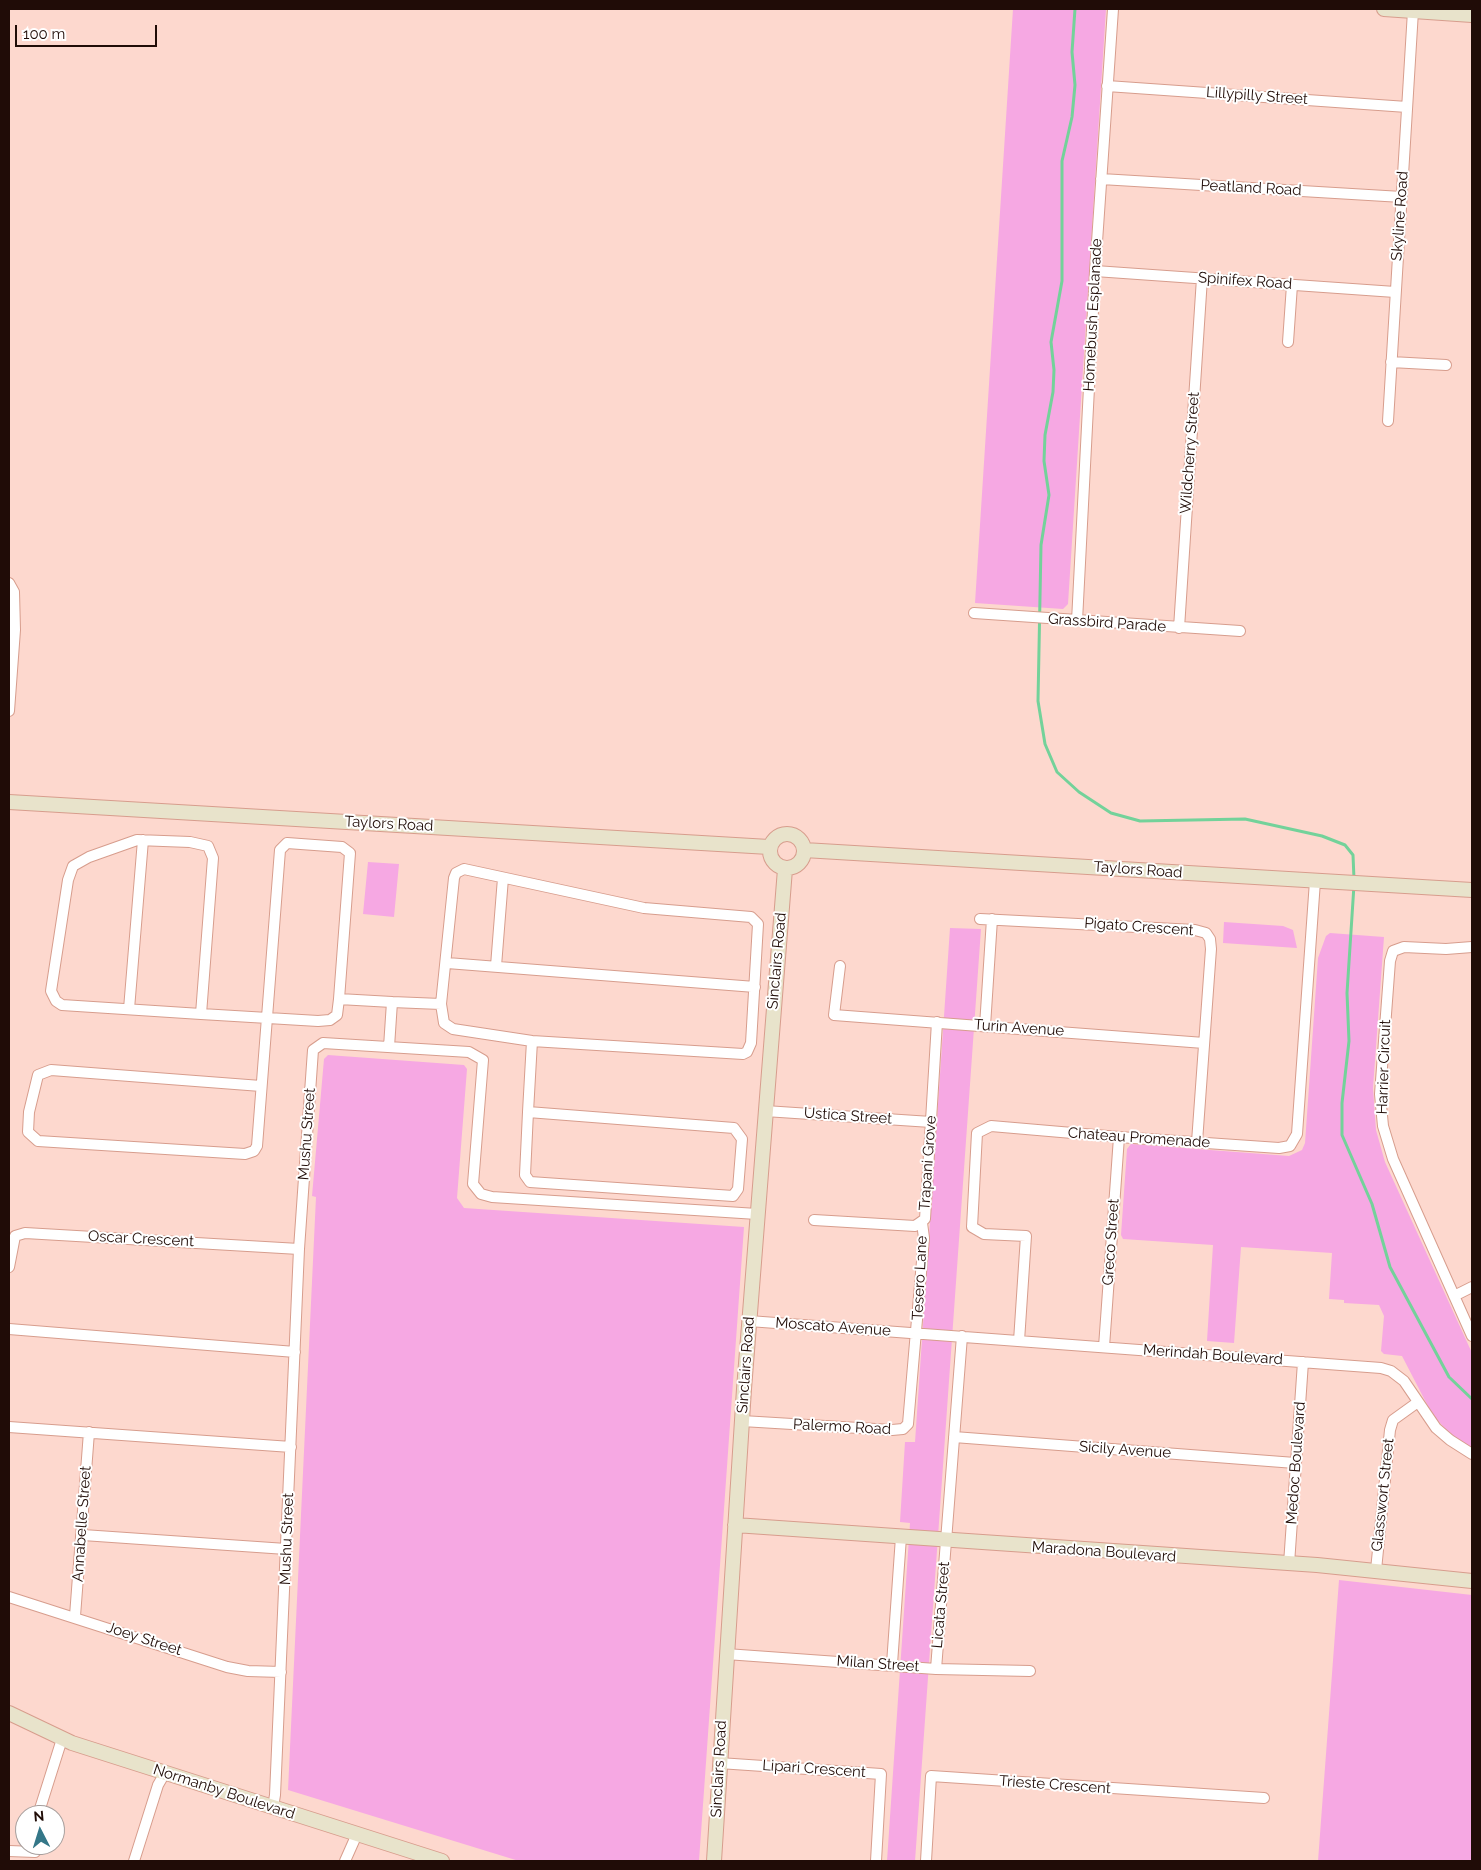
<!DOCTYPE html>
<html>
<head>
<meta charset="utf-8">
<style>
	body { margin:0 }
	#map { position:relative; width:1481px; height:1870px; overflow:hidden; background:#fdd8ce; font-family:Raleway,sans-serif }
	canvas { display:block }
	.frame { position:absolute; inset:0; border:10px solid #200c07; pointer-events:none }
	.north { position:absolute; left:15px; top:1805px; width:50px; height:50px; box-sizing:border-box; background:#fff; border:1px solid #a69e9c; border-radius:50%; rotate:355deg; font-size:14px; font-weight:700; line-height:20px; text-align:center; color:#200c07 }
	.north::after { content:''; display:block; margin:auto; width:18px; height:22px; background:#347788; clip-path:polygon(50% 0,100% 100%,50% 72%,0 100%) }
	.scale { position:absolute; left:15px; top:25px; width:142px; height:22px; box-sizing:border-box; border:2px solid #200c07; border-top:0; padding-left:6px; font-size:15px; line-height:18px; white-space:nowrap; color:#200c07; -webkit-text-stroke:4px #fff; paint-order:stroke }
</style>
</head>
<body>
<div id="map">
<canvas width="1481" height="1870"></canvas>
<div class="frame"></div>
<div class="north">N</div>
<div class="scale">100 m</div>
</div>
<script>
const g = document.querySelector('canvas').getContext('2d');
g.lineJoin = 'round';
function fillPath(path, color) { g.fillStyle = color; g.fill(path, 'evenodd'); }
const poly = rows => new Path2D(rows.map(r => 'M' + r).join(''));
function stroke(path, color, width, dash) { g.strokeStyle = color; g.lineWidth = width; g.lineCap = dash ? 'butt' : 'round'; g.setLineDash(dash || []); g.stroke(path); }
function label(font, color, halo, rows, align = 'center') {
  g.font = font + ' Raleway,sans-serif'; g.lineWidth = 4; g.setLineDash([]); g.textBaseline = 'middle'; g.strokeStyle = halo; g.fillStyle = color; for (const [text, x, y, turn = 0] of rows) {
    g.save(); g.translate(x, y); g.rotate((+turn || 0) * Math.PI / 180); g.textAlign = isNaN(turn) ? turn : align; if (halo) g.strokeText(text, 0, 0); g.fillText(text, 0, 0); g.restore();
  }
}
const green = poly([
	[1013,9,1106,9,1068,604,1063,609,975,603],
	[368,862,399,864,394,917,363,914],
	[1224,922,1283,926,1293,930,1297,948,1223,943],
	[950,928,981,929,915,1861,887,1861,910,1523,900,1522,905,1442,915,1442],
	[1330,933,1384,937,1373,1088,1376,1130,1385,1162,1472,1353,1472,1449,1449,1433,1432,1414,1402,1356,1384,1354,1381,1351,1384,1316,1379,1305,1344,1303,1344,1300,1329,1299,1332,1253,1241,1247,1234,1343,1207,1341,1213,1245,1123,1239,1121,1235,1127,1149,1131,1144,1289,1156,1302,1150,1305,1143,1318,958,1326,936],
	[328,1055,464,1065,467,1069,457,1198,464,1208,744,1227,699,1861,519,1861,288,1790,316,1197,312,1196,324,1059],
	[1339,1580,1472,1595,1472,1861,1318,1861]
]);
const stream = poly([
	[1075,9,1072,52,1075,85,1072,117,1062,161,1062,281,1051,342,1054,370,1053,392,1045,435,1044,461,1049,495,1041,545,1038,701,1045,744,1057,772,1079,792,1111,813,1140,821,1245,819,1322,836,1345,845,1353,855,1354,879],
	[1354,885,1347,993,1349,1041,1342,1103,1342,1135,1372,1204,1390,1267,1449,1377,1472,1399]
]);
const street = poly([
	[1107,86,1407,107],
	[1101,179,1402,197],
	[1095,271,1395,292],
	[1288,342,1292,285],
	[1391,362,1446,365],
	[1388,421,1413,11],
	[9,583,14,592,15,630,9,711],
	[974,613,1240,631],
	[1077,621,1095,271,1113,9],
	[1179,628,1202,278],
	[980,919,1195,930,1206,933,1210,939,1211,949,1197,1142],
	[1472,947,1446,949,1404,947,1393,951,1390,961,1380,1094,1383,1126,1393,1159,1472,1336],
	[447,963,755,987],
	[496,966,503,878],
	[840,966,834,1015,1204,1043],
	[392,1002,441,1004,454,878,456,873,464,869,644,908,751,917,758,924,751,1043,747,1052,743,1054,532,1041,453,1029,444,1023,441,1004],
	[129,1009,143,840],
	[201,1014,213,858,208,846,190,842,137,840,89,857,73,866,68,880,51,991,56,1001,62,1005,201,1014,318,1021,330,1020,337,1015,339,999,392,1002,389,1047],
	[985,1026,992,919],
	[261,1086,51,1070,38,1075,29,1112,28,1132,38,1141,245,1154,254,1151,257,1146,280,850,287,843,342,847,350,853,339,999],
	[765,1111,931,1122],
	[528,1112,734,1128,742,1139,738,1189,733,1196,530,1182,525,1175,528,1112,532,1041],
	[814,1220,915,1226,925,1219,937,1022],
	[9,1267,15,1236,25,1233,299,1249],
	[1454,1296,1472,1287],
	[749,1321,1381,1368,1391,1371,1404,1381,1436,1428,1450,1440,1472,1454],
	[9,1329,295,1352],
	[1019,1341,1026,1236,984,1234,972,1227,977,1133,991,1126,1119,1137,1279,1148,1290,1146,1297,1134,1315,881],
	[1104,1347,1119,1137],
	[742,1421,892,1430,903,1429,908,1424,924,1238,922,1223],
	[9,1427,291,1447],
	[954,1437,1295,1463],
	[83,1535,286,1549],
	[1289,1564,1303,1362],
	[1376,1570,1390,1430,1393,1420,1418,1402],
	[9,1597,227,1667,248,1671,281,1672],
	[75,1616,89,1432],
	[726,1654,936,1669,1030,1671],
	[892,1664,901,1537],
	[936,1669,962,1336],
	[719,1763,881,1774,876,1861],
	[273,1807,275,1795,299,1249,313,1050,323,1043,469,1052,483,1060,473,1184,481,1194,492,1197,757,1214],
	[38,1815,62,1739],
	[9,1851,35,1852],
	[134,1861,158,1785,165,1773],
	[345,1861,357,1834],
	[926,1861,931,1776,1264,1798]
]);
const secondary = poly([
	[1384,9,1472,15],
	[9,802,769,847],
	'770 851a17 17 0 1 1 34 0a17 17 0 1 1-34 0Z',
	[804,850,1472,890],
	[735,1525,1317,1565,1472,1581],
	[9,1713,72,1743,442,1861],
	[714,1861,744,1389,785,869]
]);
const streetNames = [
	["Lillypilly Street",1257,96,4],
	["Peatland Road",1251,188,3],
	["Skyline Road",1400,216,-86],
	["Spinifex Road",1245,281,4],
	["Homebush Esplanade",1093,315,-87],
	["Wildcherry Street",1190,453,-86],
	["Grassbird Parade",1107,623,4],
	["Taylors Road",389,824,3],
	["Taylors Road",1138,870,4],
	["Pigato Crescent",1139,927,4],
	["Sinclairs Road",777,961,-85],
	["Turin Avenue",1019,1028,4],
	["Harrier Circuit",1384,1067,-88],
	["Ustica Street",848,1116,4],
	["Mushu Street",307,1134,-86],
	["Chateau Promenade",1139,1138,4],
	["Trapani Grove",928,1163,-86],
	["Oscar Crescent",141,1239,3],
	["Greco Street",1111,1242,-86],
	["Tesero Lane",920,1278,-87],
	["Moscato Avenue",833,1327,4],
	["Merindah Boulevard",1213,1355,4],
	["Sinclairs Road",746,1365,-86],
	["Palermo Road",842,1427,3],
	["Sicily Avenue",1125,1450,4],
	["Medoc Boulevard",1296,1463,-86],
	["Glasswort Street",1383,1495,-84],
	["Annabelle Street",82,1524,-86],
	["Mushu Street",287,1539,-88],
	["Maradona Boulevard",1104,1552,4],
	["Licata Street",941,1605,-85],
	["Joey Street",144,1639,18],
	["Milan Street",878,1664,4],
	["Sinclairs Road",719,1769,-87],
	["Lipari Crescent",814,1769,4],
	["Trieste Crescent",1055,1785,4],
	["Normanby Boulevard",224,1792,18]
];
fillPath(green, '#f6a8e3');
stroke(stream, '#73d29a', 3);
stroke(street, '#d79d8d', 12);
stroke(secondary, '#d79d8d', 16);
stroke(street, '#fff', 10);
stroke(secondary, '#e8e3cb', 14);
label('15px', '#200c07', '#fff', streetNames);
</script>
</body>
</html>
